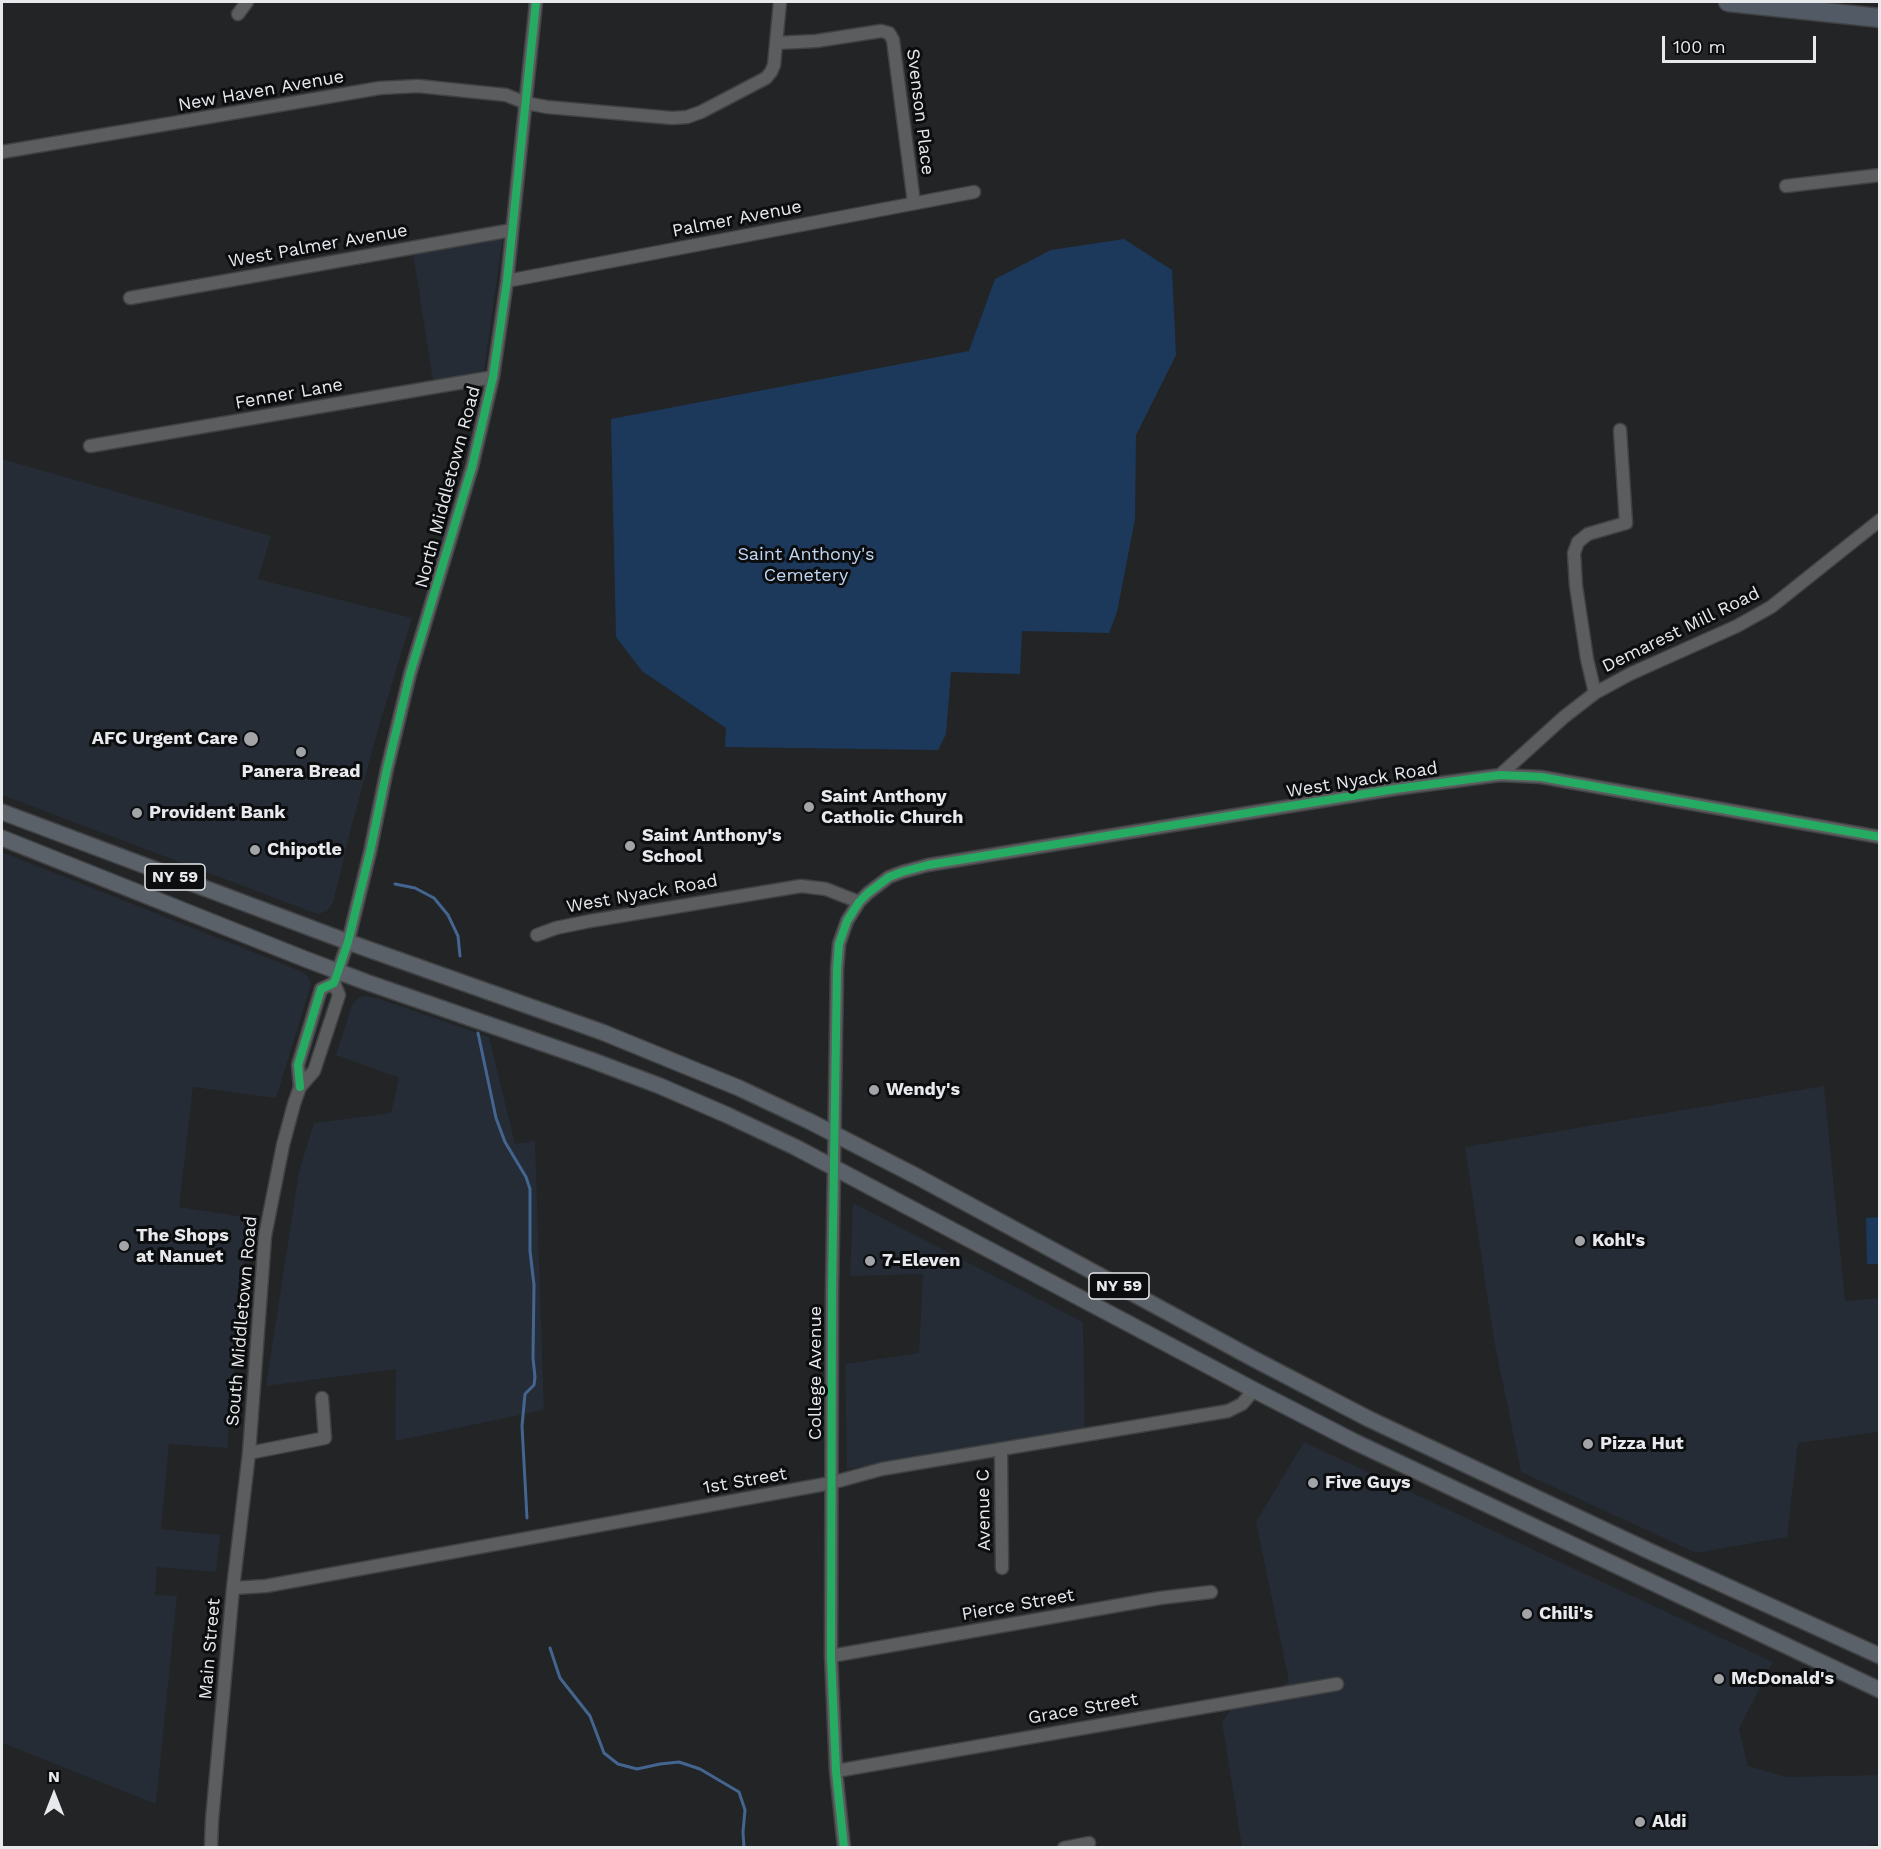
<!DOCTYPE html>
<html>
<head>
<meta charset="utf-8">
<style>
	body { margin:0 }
	#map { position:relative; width:1881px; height:1849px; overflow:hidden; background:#222426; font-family:"Work Sans",sans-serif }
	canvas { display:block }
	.frame { position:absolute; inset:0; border:3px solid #e7e9ed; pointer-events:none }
	.north { position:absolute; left:24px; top:1765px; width:60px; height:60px; -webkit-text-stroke:4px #0b0d0f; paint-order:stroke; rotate:0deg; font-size:16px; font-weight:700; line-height:24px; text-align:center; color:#e7e9ed }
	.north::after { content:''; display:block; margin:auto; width:21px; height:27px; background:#e7e9ed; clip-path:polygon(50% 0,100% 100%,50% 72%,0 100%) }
	.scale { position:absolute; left:1662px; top:36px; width:154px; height:27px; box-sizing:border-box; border:3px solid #e7e9ed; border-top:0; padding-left:8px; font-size:18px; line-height:21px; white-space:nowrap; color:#e7e9ed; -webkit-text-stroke:4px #0b0d0f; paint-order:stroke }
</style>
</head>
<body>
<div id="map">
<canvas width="1881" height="1849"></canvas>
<div class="frame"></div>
<div class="north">N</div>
<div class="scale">100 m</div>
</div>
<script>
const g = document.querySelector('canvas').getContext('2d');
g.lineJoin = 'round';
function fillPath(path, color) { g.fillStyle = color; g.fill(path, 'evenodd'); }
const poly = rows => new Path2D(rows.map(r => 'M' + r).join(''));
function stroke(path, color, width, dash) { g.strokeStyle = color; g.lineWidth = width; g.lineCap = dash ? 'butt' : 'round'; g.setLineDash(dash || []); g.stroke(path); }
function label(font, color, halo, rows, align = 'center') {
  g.font = font + ' "Work Sans",sans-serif'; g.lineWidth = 6; g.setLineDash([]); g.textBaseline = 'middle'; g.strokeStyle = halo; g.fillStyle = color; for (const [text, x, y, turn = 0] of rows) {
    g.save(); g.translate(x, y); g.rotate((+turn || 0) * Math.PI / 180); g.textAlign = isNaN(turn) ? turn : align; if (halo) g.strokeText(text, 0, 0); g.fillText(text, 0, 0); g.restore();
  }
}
const built = poly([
	[503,236,484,370,433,381,413,253],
	[2,459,271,536,258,579,412,618,380,723,352,824,333,903,327,911,318,914,312,912,2,795],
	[2,852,298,970,307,975,311,982,310,988,276,1098,193,1087,179,1207,251,1218,242,1273,227,1448,169,1444,161,1529,220,1535,216,1572,157,1567,155,1595,177,1596,156,1804,2,1743],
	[365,996,377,998,489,1037,515,1144,535,1141,544,1410,395,1441,396,1369,266,1386,299,1171,314,1123,391,1113,399,1078,336,1055,352,1005,358,998],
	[1824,1086,1845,1301,1879,1298,1879,1432,1798,1443,1787,1537,1696,1553,1521,1472,1494,1340,1465,1147],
	[853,1203,1083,1322,1085,1431,847,1469,845,1364,919,1353,923,1274,850,1276],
	[1304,1442,1773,1662,1739,1729,1748,1766,1787,1777,1879,1775,1879,1843,1856,1848,1242,1847,1222,1722,1241,1695,1283,1686,1289,1681,1256,1522]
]);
const green = poly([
	[1124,239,1172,270,1176,355,1136,435,1135,519,1117,612,1109,633,1022,631,1020,674,951,672,946,734,938,750,725,747,726,728,642,671,616,637,611,419,969,351,995,279,1051,250],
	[1879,1217,1879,1264,1867,1264,1866,1218]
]);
const stream = poly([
	[395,884,415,888,434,898,448,915,458,936,460,956],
	[478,1033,496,1118,505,1142,526,1177,530,1189,530,1251,534,1285,533,1358,535,1377,534,1385,525,1394,522,1426,527,1518],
	[550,1648,560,1678,590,1716,604,1753,618,1764,637,1769,660,1764,679,1762,700,1769,739,1792,745,1810,743,1832,744,1848]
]);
const minor = poly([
	[238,14,247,2],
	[776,43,816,41,881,31,889,33,893,40,914,203],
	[2,152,380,88,418,86,506,95,526,103,547,107,672,118,687,117,701,112,766,78,771,72,774,65,780,2],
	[1786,186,1880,175],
	[507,281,974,192],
	[130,298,512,230],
	[90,446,493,377],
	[1595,693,1587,659,1576,586,1574,553,1578,542,1588,534,1626,523,1620,430],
	[1500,775,1564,717,1595,693,1630,674,1737,626,1771,607,1880,520],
	[537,935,556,928,590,921,801,886,826,889,859,902],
	[300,1087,298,1065,321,989,334,983,348,942,370,852,387,769,410,674,472,467,493,377,507,281,536,2],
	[1001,1451,1002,1568],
	[249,1453,325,1438,322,1398],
	[233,1588,266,1586,831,1483,882,1469,1228,1411,1242,1404,1254,1390],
	[831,1656,1160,1598,1211,1592],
	[836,1771,1337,1684],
	[211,1848,212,1820,233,1588,249,1453,265,1236,283,1145,294,1104,300,1087,314,1071,339,995,334,983],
	[844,1848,836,1771,831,1656,832,1293,837,969,839,944,847,921,859,902,868,893,889,877,902,872,928,865,1395,789,1500,775,1541,777,1880,837],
	[1064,1848,1089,1843]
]);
const major = poly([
	[2,812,348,942,602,1032,739,1088,809,1121,916,1176,1252,1358,1369,1419,1647,1550,1880,1656],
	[2,838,305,959,366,982,591,1060,660,1086,727,1115,795,1147,1254,1390,1355,1442,1880,1690]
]);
const highway = poly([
	[1728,2,1880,18]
]);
const cycleway = poly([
	[300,1087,298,1065,321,989,334,983,348,942,370,852,387,769,410,674,472,467,493,377,507,281,536,2],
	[844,1848,836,1771,831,1656,832,1293,837,969,839,944,847,921,859,902,868,893,889,877,902,872,928,865,1395,789,1500,775,1541,777,1880,837]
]);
const markers = [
	[251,739,8,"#a2a4a7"],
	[301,752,6,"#a2a4a7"],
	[809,807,6,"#a2a4a7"],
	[137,813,6,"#a2a4a7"],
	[630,846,6,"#a2a4a7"],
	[255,850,6,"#a2a4a7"],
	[874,1090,6,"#a2a4a7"],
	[1580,1241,6,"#a2a4a7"],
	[124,1246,6,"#a2a4a7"],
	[870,1261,6,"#a2a4a7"],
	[1588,1444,6,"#a2a4a7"],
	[1313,1483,6,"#a2a4a7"],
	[1527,1614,6,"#a2a4a7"],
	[1719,1679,6,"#a2a4a7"],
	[1640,1822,6,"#a2a4a7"]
];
const shields = [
	[175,877,60],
	[1119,1286,60]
];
const shieldNames = [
	["NY 59",175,877],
	["NY 59",1119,1286]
];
const streetNames = [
	["New Haven Avenue",261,91,-10],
	["Svenson Place",920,112,83],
	["Palmer Avenue",737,219,-11],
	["West Palmer Avenue",318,246,-10],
	["Fenner Lane",289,394,-10],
	["North Middletown Road",448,487,-75],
	["Demarest Mill Road",1681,630,-26],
	["West Nyack Road",1362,780,-9],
	["West Nyack Road",642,894,-10],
	["South Middletown Road",242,1321,-85],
	["College Avenue",816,1373,-90],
	["1st Street",745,1481,-10],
	["Avenue C",984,1510,-91],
	["Pierce Street",1018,1605,-10],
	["Main Street",210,1649,-85],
	["Grace Street",1083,1709,-10]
];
const parkNames = [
	["Saint Anthony's",806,555],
	["Cemetery",806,576]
];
const poiNames = [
	["AFC Urgent Care",238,739,"right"],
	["Panera Bread",301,772,"center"],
	["Saint Anthony",821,797],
	["Catholic Church",821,818],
	["Provident Bank",149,813],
	["Saint Anthony's",642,836],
	["School",642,857],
	["Chipotle",267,850],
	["Wendy's",886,1090],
	["The Shops",136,1236],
	["at Nanuet",136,1257],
	["Kohl's",1592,1241],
	["7-Eleven",882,1261],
	["Pizza Hut",1600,1444],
	["Five Guys",1325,1483],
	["Chili's",1539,1614],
	["McDonald's",1731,1679],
	["Aldi",1652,1822]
];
fillPath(built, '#252c35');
fillPath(green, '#1c395c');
stroke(stream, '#436590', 3);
stroke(minor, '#404143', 15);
stroke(major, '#404143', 18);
stroke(highway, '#404143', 21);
stroke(minor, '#5b5d5f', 12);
stroke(major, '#5b6168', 15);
stroke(highway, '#525b65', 18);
stroke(cycleway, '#26ab63', 8);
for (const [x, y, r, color] of markers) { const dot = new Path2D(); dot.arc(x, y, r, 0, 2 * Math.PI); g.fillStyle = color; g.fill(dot); stroke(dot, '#0b0d0f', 2); }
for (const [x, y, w] of shields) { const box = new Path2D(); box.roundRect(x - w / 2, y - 13, w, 26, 4.5); g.fillStyle = '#0b0d0f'; g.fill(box); stroke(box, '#e7e9ed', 1.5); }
label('bold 16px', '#e7e9ed', null, shieldNames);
label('18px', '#e7e9ed', '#0b0d0f', streetNames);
label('18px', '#c1d7f4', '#0b0d0f', parkNames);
label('bold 18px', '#e7e9ed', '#0b0d0f', poiNames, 'left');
</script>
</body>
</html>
